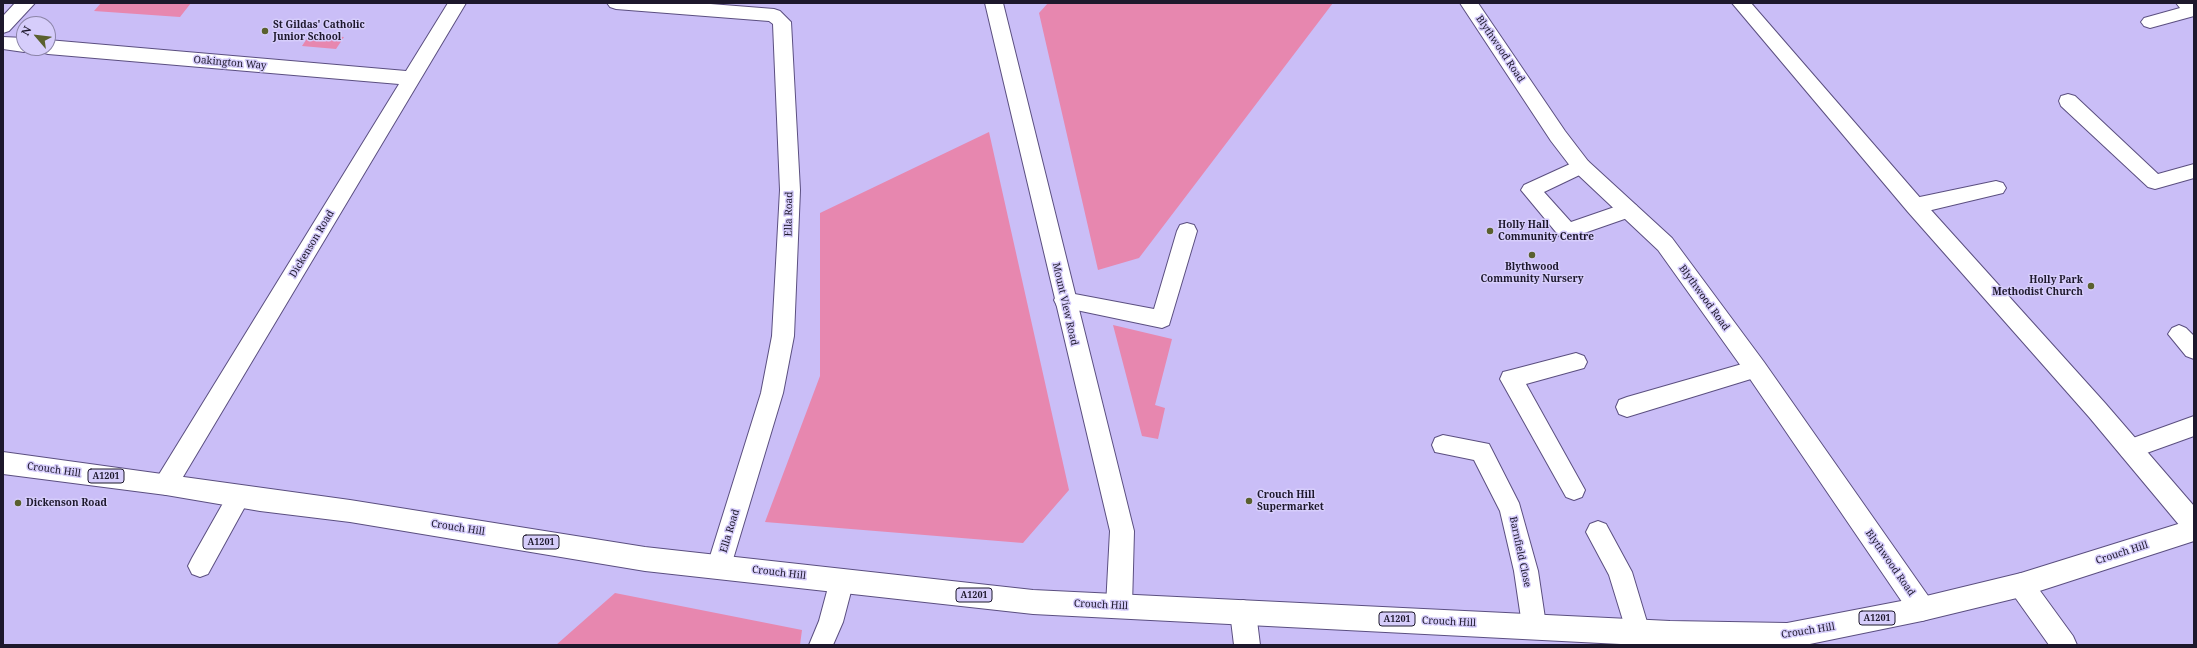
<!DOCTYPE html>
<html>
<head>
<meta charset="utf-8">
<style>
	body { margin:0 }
	#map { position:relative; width:2197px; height:648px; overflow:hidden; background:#cabef7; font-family:"Noto Serif",serif }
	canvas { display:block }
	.frame { position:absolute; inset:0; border:4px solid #1d182c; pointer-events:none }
	.north { position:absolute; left:16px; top:16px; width:40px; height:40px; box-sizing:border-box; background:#d6cdfb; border:1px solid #8c85a8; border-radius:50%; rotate:298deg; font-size:11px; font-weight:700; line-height:16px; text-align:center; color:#1d182c }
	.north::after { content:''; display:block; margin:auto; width:14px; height:18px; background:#5a602e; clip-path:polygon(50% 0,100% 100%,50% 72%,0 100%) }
</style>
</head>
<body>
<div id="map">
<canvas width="2197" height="648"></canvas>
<div class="frame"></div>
<div class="north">N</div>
</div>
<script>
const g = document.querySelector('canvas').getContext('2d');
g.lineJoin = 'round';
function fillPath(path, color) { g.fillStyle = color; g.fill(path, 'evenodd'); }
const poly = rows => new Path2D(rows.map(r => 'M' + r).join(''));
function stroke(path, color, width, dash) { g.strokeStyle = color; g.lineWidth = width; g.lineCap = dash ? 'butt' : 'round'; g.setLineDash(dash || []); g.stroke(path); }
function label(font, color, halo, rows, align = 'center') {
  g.font = font + ' "Noto Serif",serif'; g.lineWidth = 3; g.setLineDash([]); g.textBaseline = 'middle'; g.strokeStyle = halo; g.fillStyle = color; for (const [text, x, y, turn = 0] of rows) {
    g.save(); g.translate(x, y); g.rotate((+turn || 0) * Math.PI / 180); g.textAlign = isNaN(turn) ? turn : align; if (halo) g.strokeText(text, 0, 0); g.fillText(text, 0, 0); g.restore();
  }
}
const green = poly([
	[101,3,191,3,180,17,94,11],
	[1048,3,1333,3,1139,258,1098,270,1039,13],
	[310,34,344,37,336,49,302,46],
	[989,132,1069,490,1023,543,765,522,820,376,820,213],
	[1113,325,1172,339,1155,405,1165,408,1158,439,1142,436],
	[615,593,802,630,800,645,556,645]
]);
const lane = poly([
	[2176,3,2194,3,2194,16,2150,28,2144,26,2141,22,2144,18,2180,8,2176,3],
	[2068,94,2075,96,2158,174,2194,164,2194,178,2155,189,2148,187,2061,106,2059,101,2061,96,2068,94],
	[1581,159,1588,161,1591,166,1588,171,1544,192,1571,222,1629,202,1636,205,1639,210,1636,215,1567,239,1560,237,1521,190,1524,185,1581,159],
	[1996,181,2003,183,2006,188,2003,193,1915,214,1908,211,1905,206,1908,201,1915,198,1996,181],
	[1187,223,1194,225,1197,231,1169,325,1162,328,1057,306,1054,300,1057,294,1064,292,1154,309,1177,231,1180,225,1187,223],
	[2179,325,2186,328,2194,336,2194,359,2186,356,2168,334,2172,328,2179,325],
	[1576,353,1584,356,1587,362,1584,368,1526,384,1585,490,1582,497,1574,500,1566,497,1500,379,1503,372,1511,370,1576,353],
	[1756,360,1764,363,1767,369,1764,375,1627,417,1619,414,1616,407,1619,400,1627,397,1756,360],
	[2194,416,2194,436,2130,459,2122,456,2119,449,2122,442,2194,416],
	[1443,435,1489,444,1519,503,1538,571,1546,625,1543,633,1534,637,1525,633,1522,625,1514,571,1500,511,1474,460,1435,452,1432,445,1435,438,1443,435],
	[239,486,247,489,251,496,247,503,208,574,200,577,192,574,188,566,192,558,231,489,239,486],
	[1598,521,1606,524,1632,572,1650,632,1647,640,1638,644,1629,640,1609,575,1586,532,1590,524,1598,521],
	[842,569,850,572,854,580,843,622,833,645,809,645,819,621,830,580,834,572,842,569]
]);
const street = poly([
	[15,3,35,3,9,31,3,33,3,16,15,3],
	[448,3,466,3,174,492,166,495,158,492,154,484,158,476,399,84,48,54,41,52,39,48,48,48,48,40,406,71,448,3],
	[607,3,698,3,774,9,780,11,791,22,800,190,794,336,783,393,731,566,728,574,719,578,710,574,707,566,761,393,772,336,780,190,773,24,769,21,616,9,610,7,607,3],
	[985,3,1003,3,1134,531,1132,606,1128,615,1119,618,1110,615,1106,606,1110,531,985,3],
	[1460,3,1478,3,1565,131,1588,161,1672,238,1764,362,1931,600,1935,609,1931,618,1922,621,1913,618,1748,376,1658,250,1574,171,1551,141,1460,3],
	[1732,3,1751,3,1922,200,2105,403,2194,506,2194,535,2185,532,2089,417,1908,212,1732,3],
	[3,37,24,38,24,48,32,48,24,52,3,49,3,37],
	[2021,573,2030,577,2073,636,2077,645,2049,645,2012,593,2008,585,2012,577,2021,573],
	[1243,600,1252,603,1256,612,1260,645,1234,645,1230,612,1234,603,1243,600]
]);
const primary = poly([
	[3,452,350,500,645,547,1033,590,1670,621,1787,623,1922,597,2021,573,2194,519,2194,541,2021,597,1922,621,1805,645,1640,645,1033,614,645,571,350,522,260,511,166,495,3,474,3,452]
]);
const markers = [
	[265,31,4,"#5a602e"],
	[1490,231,4,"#5a602e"],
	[1532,255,4,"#5a602e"],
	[2091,286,4,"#5a602e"],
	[1249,501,4,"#5a602e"],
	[18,503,4,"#5a602e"]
];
const shields = [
	[106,476,36],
	[541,542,36],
	[974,595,36],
	[1877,618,36],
	[1397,619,36]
];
const shieldNames = [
	["A1201",106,476],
	["A1201",541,542],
	["A1201",974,595],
	["A1201",1877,618],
	["A1201",1397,619]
];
const poiNames = [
	["St Gildas' Catholic",273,25],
	["Junior School",273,37],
	["Holly Hall",1498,225],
	["Community Centre",1498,237],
	["Blythwood",1532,267,"center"],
	["Community Nursery",1532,279,"center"],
	["Holly Park",2083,280,"right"],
	["Methodist Church",2083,292,"right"],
	["Crouch Hill",1257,495],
	["Supermarket",1257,507],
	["Dickenson Road",26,503]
];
const streetNames = [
	["Blythwood Road",1500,49,56],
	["Oakington Way",230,63,5],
	["Ella Road",789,214,-89],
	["Dickenson Road",312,244,-59],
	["Blythwood Road",1704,298,54],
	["Mount View Road",1065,304,77],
	["Crouch Hill",54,470,8],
	["Crouch Hill",458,528,9],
	["Ella Road",730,531,-73],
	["Barnfield Close",1520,552,78],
	["Crouch Hill",2122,553,-18],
	["Blythwood Road",1890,563,55],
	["Crouch Hill",779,573,7],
	["Crouch Hill",1101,605,3],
	["Crouch Hill",1449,622,3],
	["Crouch Hill",1808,631,-9]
];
fillPath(green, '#e787af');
stroke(lane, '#5b4f80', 2);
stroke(street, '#5b4f80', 2);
stroke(primary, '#5b4f80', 2);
fillPath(lane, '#fff');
fillPath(street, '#fff');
fillPath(primary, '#fff');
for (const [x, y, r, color] of markers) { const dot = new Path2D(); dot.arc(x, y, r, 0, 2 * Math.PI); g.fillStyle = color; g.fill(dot); stroke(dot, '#d6cdfb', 1.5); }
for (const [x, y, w] of shields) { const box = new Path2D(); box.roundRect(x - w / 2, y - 7, w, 14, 3); g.fillStyle = '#d6cdfb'; g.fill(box); stroke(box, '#1d182c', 1); }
label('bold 9px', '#1d182c', null, shieldNames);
label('bold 10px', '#1d182c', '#d6cdfb', poiNames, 'left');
label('10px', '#1d182c', '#d6cdfb', streetNames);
</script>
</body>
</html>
